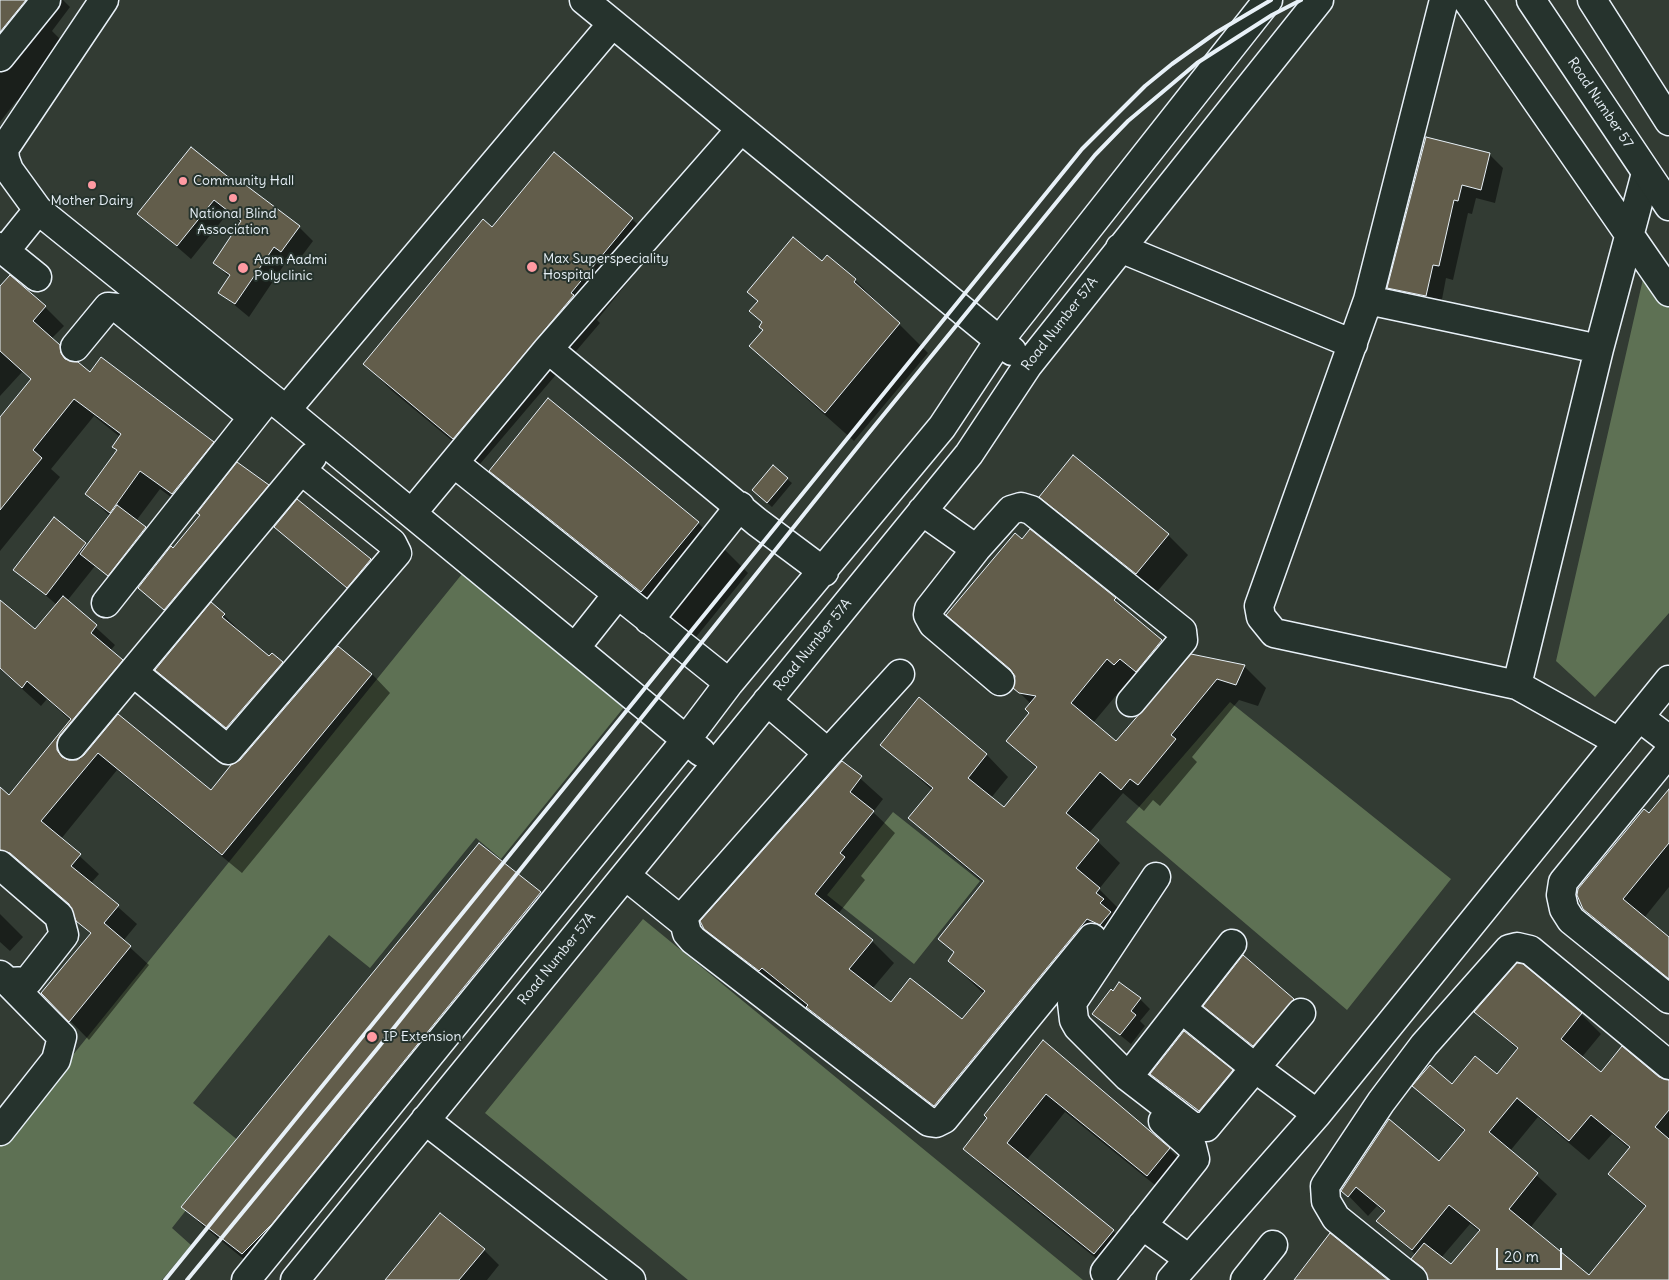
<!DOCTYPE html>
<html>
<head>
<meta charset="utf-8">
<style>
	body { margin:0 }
	#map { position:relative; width:1669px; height:1280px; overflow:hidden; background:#323b33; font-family:Delius,sans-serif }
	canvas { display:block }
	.scale { position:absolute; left:1496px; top:1248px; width:66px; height:22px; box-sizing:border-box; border:2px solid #e8f1f8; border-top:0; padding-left:6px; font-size:15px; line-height:18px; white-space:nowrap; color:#e8f1f8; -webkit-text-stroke:4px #26332d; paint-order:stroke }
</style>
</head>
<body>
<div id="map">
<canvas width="1669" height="1280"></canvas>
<div class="scale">20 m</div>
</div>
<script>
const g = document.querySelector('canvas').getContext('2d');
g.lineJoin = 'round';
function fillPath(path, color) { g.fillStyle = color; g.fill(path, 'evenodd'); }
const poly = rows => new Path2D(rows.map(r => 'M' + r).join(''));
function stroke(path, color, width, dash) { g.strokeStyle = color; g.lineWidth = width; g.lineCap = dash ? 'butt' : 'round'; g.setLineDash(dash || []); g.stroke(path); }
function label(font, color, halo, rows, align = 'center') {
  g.font = font + ' Delius,sans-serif'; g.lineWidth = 4; g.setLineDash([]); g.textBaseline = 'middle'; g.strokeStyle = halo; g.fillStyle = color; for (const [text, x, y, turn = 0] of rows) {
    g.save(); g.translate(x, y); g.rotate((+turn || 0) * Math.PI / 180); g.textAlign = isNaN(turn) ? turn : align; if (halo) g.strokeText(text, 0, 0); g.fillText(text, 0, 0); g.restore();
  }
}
const green = poly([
	[1648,257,1669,291,1669,613,1595,697,1556,661],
	[462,574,625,706,501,859,476,838,370,968,329,935,193,1103,240,1142,172,1228,191,1245,162,1280,0,1280,0,1145],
	[1230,702,1451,879,1347,1010,1126,822],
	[893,812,980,881,914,964,827,895],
	[643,919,1083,1280,688,1280,485,1113]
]);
const shadow = poly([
	[0,0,63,0,70,7,52,31,64,43,28,88,23,105,17,100,0,122],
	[1426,138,1489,154,1503,168,1495,203,1476,198,1472,214,1468,213,1453,280,1446,278,1440,310,1403,302,1389,288],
	[240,182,299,227,313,241,295,265,288,259,249,317,220,293,230,278,214,262,241,223,228,213,191,259,139,214,237,185],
	[632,219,658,245,597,320,600,323,480,464,391,390,365,364,493,229],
	[827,256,855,280,928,353,854,441,780,375,751,346,765,331,763,323,751,311,759,302,749,292,822,262],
	[0,288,45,307,64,326,51,339,90,374,213,442,232,461,191,512,160,489,136,521,155,538,118,584,95,566,67,601,115,645,110,651,140,680,78,754,74,763,84,756,118,716,211,792,372,674,390,693,242,873,117,770,61,839,99,874,91,883,137,924,123,941,149,965,89,1040,43,993,91,934,78,920,72,908,30,872,0,860,0,789,9,797,71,721,47,699,41,706,0,669,0,602,36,631,57,605,15,569,54,519,88,546,110,516,86,494,118,451,114,447,120,437,94,416,51,469,60,477,0,551,0,419,32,380,22,372,0,396],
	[490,471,698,523,748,573,692,642,541,521],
	[787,479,792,483,772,507,758,495],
	[268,486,281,499,179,622,140,588,173,550],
	[1040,497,1168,535,1188,555,1156,593,1060,516],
	[298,501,385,575,362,602,275,527],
	[1022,540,1115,599,1185,664,1192,656,1245,667,1266,688,1258,706,1239,700,1192,757,1197,762,1160,806,1153,800,1144,811,1123,793,1089,833,1120,863,1099,889,1121,911,1109,940,957,1127,829,1029,785,988,782,992,727,950,705,928,842,762,883,799,873,812,895,833,861,876,865,880,838,914,872,941,894,963,872,989,891,1004,963,1021,984,994,949,961,955,954,940,939,984,883,932,839,910,818,932,790,882,745,919,699,987,755,1008,777,991,798,1004,809,1037,769,1008,741,1031,713,1031,704,1015,688,1016,676,948,614],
	[1129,680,1137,686,1142,680,1159,693,1116,742,1093,723],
	[224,615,239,630,238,631,270,657,282,663,297,677,242,742,157,670],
	[1669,791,1669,887,1644,918,1669,938,1669,981,1604,929,1584,909,1649,815],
	[479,844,540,893,560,913,262,1274,203,1226,183,1207],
	[0,914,23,937,10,951,0,942],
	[1522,966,1581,1014,1601,1034,1582,1057,1601,1073,1669,1081,1669,1280,1429,1280,1429,1274,1413,1259,1416,1255,1378,1221,1385,1213,1377,1206,1368,1216,1343,1190,1439,1162,1465,1132,1414,1086,1453,1086,1497,1076,1518,1050,1476,1011],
	[1538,1117,1589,1160,1612,1134,1630,1149,1610,1174,1646,1208,1589,1277,1530,1228,1557,1194,1510,1151],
	[1470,1224,1480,1232,1451,1266,1441,1258],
	[1262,971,1308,1015,1269,1060,1205,1006],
	[1140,999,1150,1009,1140,1021,1145,1026,1131,1044,1094,1014],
	[1044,1042,1169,1149,1187,1167,1166,1194,1065,1112,1026,1161,1113,1231,1131,1249,1113,1272,983,1167,965,1149],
	[1232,1071,1247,1086,1214,1125,1167,1089,1152,1074],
	[484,1250,499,1265,487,1280,387,1280]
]);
const building = poly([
	[0,0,26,0,0,32,0,0],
	[1426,137,1490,153,1481,190,1462,185,1458,201,1454,200,1439,266,1433,265,1426,296,1387,288,1426,137],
	[191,147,237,184,239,180,300,226,281,252,274,247,235,304,218,293,230,275,213,263,241,221,214,200,177,246,137,214,191,147],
	[554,152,633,218,571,293,574,295,453,439,363,364,483,219,492,227,554,152],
	[793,237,822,261,827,255,856,279,854,282,900,323,825,413,749,346,763,330,759,327,762,322,749,311,758,301,747,292,793,237],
	[10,275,46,306,33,321,60,345,61,353,65,359,78,362,90,372,101,357,214,442,172,494,140,471,110,513,85,494,117,450,112,447,121,434,74,399,33,450,42,458,0,510,0,417,31,379,0,351,0,286,10,275],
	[548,398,699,522,641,592,489,471,548,398],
	[1073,455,1169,534,1136,574,1039,497,1073,455],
	[237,462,269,485,164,610,138,588,171,546,173,548,200,515,197,513,237,462],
	[773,465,788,478,767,503,752,490,773,465],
	[297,499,371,559,347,588,274,527,297,499],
	[117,505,146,527,108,576,80,554,117,505],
	[54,517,86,543,46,595,13,570,54,517],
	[1030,529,1116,598,1114,600,1162,640,1136,672,1120,659,1114,665,1107,659,1071,703,1116,741,1191,654,1245,665,1236,685,1217,679,1171,735,1176,739,1138,785,1130,779,1121,790,1100,772,1066,813,1099,840,1076,868,1100,888,1096,893,1104,899,1100,903,1111,912,1100,925,1087,919,934,1106,806,1007,808,1005,762,968,759,971,704,929,700,921,842,761,862,776,850,792,874,811,840,853,845,857,815,894,873,940,849,969,891,1002,910,978,962,1019,985,991,948,961,954,952,938,939,984,881,908,818,933,788,880,745,919,697,987,754,968,778,1004,807,1037,767,1006,741,1029,713,1025,709,1036,696,1019,693,1013,688,1015,676,1010,669,946,615,1015,533,1022,539,1030,529],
	[63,596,97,625,91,633,123,660,60,735,57,742,57,750,62,757,69,760,77,760,84,755,118,714,211,790,231,765,240,760,338,646,372,674,222,855,98,753,41,821,81,854,71,866,119,905,104,923,131,946,69,1022,41,993,91,933,76,921,69,904,10,853,0,850,0,787,9,795,71,719,27,681,22,688,0,668,0,600,35,629,63,596],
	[211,602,225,614,222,617,269,656,272,653,283,662,226,728,155,670,211,602],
	[1669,789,1669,843,1623,899,1669,937,1669,979,1583,909,1577,895,1578,889,1644,809,1649,813,1669,789],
	[479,843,541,892,272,1224,242,1254,181,1207,479,843],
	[1243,955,1294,999,1253,1046,1203,1006,1243,955],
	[1517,963,1523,964,1582,1013,1561,1039,1601,1072,1622,1046,1659,1077,1669,1080,1669,1110,1655,1127,1669,1139,1669,1280,1428,1280,1423,1268,1411,1259,1424,1243,1451,1264,1480,1230,1449,1205,1412,1250,1376,1221,1385,1211,1356,1187,1348,1197,1341,1191,1389,1119,1439,1161,1465,1130,1412,1086,1430,1065,1452,1084,1475,1056,1497,1074,1518,1048,1474,1012,1517,963],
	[1517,1098,1569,1141,1591,1115,1630,1147,1608,1174,1646,1206,1589,1275,1509,1209,1538,1173,1489,1132,1517,1098],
	[1119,982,1141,998,1131,1011,1136,1015,1120,1035,1092,1014,1111,989,1113,991,1119,982],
	[1184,1031,1233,1070,1199,1111,1150,1074,1184,1031],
	[1043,1040,1170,1148,1147,1176,1046,1094,1007,1143,1114,1230,1094,1254,963,1149,987,1118,984,1115,1043,1040],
	[440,1213,485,1249,459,1280,385,1280,440,1213],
	[1330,1233,1388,1280,1294,1280,1330,1233]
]);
const minor = poly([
	[104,0,4,149,5,159,9,170,38,210,286,410,701,752],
	[584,0,1012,351],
	[1444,0,1368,300,1259,606,1261,617,1274,633,1517,685,1599,349,1646,173],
	[1467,0,1669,292],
	[0,57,46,0],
	[0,247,37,277],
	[1120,248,1353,344],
	[5,251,38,210],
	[1368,300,1599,349],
	[75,347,108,307,118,308,253,417],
	[548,349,757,522,824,572],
	[286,410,612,24],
	[454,463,729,683],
	[922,511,976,549],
	[412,513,548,349,741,129],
	[106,603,269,397],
	[649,620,740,506],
	[575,648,617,595],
	[133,672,228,750,397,553,392,543,301,470],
	[900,674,828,753,683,917,687,933,693,940,929,1122,936,1123,944,1119,1092,938],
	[1000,681,933,624,928,615,929,609,976,549,1011,510,1021,507,1031,510,1182,631,1183,640,1131,702],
	[1517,685,1619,742],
	[767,701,828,753],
	[1639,717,1669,740],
	[72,745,312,457],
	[1669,752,1563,882,1561,895,1564,909,1571,920,1669,999],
	[0,865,59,916,64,935,28,981,8,982,0,975],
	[626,876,683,922],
	[1156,877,1072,1003,1074,1020,1078,1027,1128,1077,1193,1127,1206,1127,1255,1068,1317,1114],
	[1182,1009,1255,1068,1301,1013],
	[1128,1077,1232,944],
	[425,1120,631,1280],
	[0,1131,56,1060,62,1037,8,982],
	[1142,1225,1189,1259],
	[1105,1272,1195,1159,1192,1147,1163,1121],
	[246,1280,686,740,729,683,942,427,999,341,1268,0],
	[295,1280,969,454,1028,365,1319,0],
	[1171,1280,1317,1114,1669,680],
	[1245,1280,1273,1245],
	[1413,1280,1336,1218,1326,1201,1325,1186,1381,1102,1424,1045,1509,949,1517,947,1530,950,1669,1065]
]);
const major = poly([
	[1531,0,1669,206],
	[1592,0,1669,121]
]);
const rail = poly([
	[165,1280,1082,149,1145,86,1172,64,1217,32,1271,0],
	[187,1280,377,1049,868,434,1095,155,1128,121,1197,63,1272,15,1301,0]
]);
const markers = [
	[183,181,5,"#ff9aa2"],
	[92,185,5,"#ff9aa2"],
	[233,198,5,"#ff9aa2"],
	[532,267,6,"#ff9aa2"],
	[243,268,6,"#ff9aa2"],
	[372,1037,6,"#ff9aa2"]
];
const streetNames = [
	["Road Number 57",1600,103,56],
	["Road Number 57A",1060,324,-52],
	["Road Number 57A",813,645,-51],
	["Road Number 57A",557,959,-51]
];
const poiNames = [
	["Community Hall",193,181],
	["Mother Dairy",92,201,"center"],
	["National Blind",233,214,"center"],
	["Association",233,230,"center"],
	["Max Superspeciality",543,259],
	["Hospital",543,275],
	["Aam Aadmi",254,260],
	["Polyclinic",254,276],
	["IP Extension",383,1037]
];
fillPath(green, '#5e7154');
fillPath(shadow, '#0007');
fillPath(building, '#625d4b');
stroke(building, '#e8f1f8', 1);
stroke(minor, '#e8f1f8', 31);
stroke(major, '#e8f1f8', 31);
stroke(minor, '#26332d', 28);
stroke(major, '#26332d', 28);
stroke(rail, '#e8f1f8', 4);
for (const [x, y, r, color] of markers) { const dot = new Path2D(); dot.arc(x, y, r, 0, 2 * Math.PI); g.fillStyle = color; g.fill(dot); stroke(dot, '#26332d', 2); }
label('14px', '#e8f1f8', '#26332d', streetNames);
label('14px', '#e8f1f8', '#26332d', poiNames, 'left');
</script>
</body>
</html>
